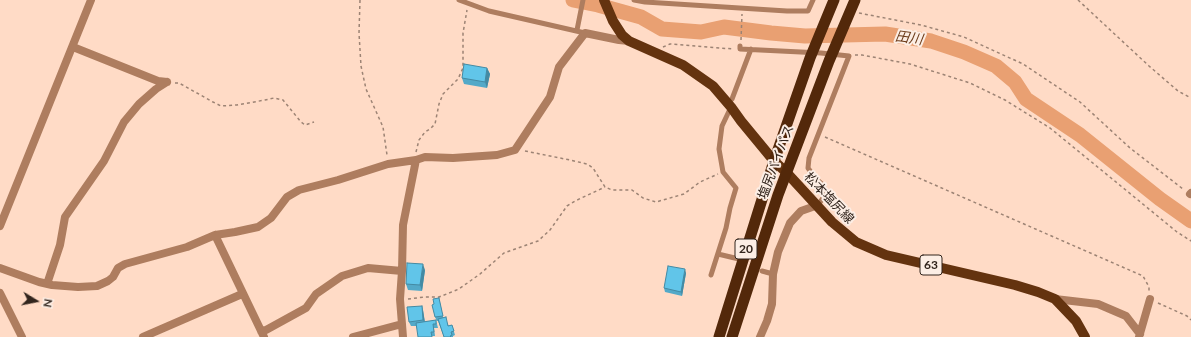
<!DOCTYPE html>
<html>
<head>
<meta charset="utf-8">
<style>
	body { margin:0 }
	#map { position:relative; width:1191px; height:337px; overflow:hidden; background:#ffdbc6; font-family:Lato,sans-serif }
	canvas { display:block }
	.north { position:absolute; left:16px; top:281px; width:40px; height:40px; -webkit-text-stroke:3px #fceee5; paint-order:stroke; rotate:100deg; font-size:11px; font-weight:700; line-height:16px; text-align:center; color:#32251d }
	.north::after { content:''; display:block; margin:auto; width:14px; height:18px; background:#32251d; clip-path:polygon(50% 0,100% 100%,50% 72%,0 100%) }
</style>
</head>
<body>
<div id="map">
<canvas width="1191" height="337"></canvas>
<div class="north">N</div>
</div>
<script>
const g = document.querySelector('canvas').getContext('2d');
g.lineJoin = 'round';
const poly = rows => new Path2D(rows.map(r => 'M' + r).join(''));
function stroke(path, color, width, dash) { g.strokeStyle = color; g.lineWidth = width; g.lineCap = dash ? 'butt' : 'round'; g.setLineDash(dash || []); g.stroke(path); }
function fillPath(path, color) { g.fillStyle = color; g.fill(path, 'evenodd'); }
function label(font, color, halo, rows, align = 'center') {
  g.font = font + ' Lato,"Noto Sans JP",sans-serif'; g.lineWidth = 4; g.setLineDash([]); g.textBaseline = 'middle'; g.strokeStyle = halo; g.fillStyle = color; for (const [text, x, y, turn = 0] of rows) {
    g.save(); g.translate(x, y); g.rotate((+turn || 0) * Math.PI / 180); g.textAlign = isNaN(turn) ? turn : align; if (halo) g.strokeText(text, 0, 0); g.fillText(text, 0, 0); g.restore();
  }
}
const river = poly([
	[573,0,598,5,641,17,662,29,701,32,724,27,771,33,805,36,885,34,931,41,964,52,996,66,1015,82,1026,99,1080,135,1160,199,1191,221]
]);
const path = poly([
	[360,0,359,33,361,66,366,89,383,127,387,155],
	[1078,0,1149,66,1178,91,1191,98],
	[859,13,921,25,964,37,1023,64,1080,102,1130,148,1183,189],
	[741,40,742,14],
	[663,47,670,44,733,49],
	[855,55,862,55,910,64,970,83,1005,100,1050,128,1177,232,1191,241],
	[175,83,179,83,213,102,221,106,237,105,265,100,274,98,283,100,301,122,305,125,314,122],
	[825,137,1143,276,1149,287,1149,292],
	[525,151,570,160,587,164,593,168,605,187,612,190,632,190,643,198,656,202,684,194,700,182,718,174],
	[416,152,419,140,425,132,430,129,435,124,439,104,443,94,458,79,463,68,463,33,467,10],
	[408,299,425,297,439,297,459,289,480,274,504,253,538,241,550,230,567,206,575,201,605,187],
	[1158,303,1187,316,1191,320]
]);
const service = poly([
	[459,0,489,11,585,33],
	[634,0,645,2,787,11,808,11,813,0],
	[577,30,583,0],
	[740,46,740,49,821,53,849,56,809,158,808,168,815,178,823,185,825,191,823,198,818,205],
	[728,103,732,99,751,49],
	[718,254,743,260],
	[762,271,773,274],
	[711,275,726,228,730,208,736,188,723,172,719,149,722,126,731,107]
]);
const minor = poly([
	[73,47,158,81,167,82],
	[1190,194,1191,193],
	[0,226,91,0],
	[215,235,264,337],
	[0,268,39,282,52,285,78,287,97,286,108,281,113,277,118,268,125,264,187,247,215,235,235,232,258,227,271,218,287,197,299,190,338,180,388,164,416,160,425,157,453,158,497,155,515,150,550,97,559,67,585,33,619,40,629,41],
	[47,284,60,245,65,217,104,161,124,122,139,104,156,89,167,82],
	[0,293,22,337],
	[1055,299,1098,304,1126,316,1140,334],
	[261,331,266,330,306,308,316,294,342,276,368,268,402,271],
	[143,337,242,294],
	[353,337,402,324],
	[403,337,400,299,402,271,403,225,416,160],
	[760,337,767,321,772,304,773,274,778,252,790,223,801,211,818,205],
	[1139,337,1150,299]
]);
const primary = poly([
	[604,0,613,21,622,35,629,41,683,65,713,86,731,107,741,121,774,161,786,172,832,222,856,242,886,255,1015,285,1038,292,1055,299,1076,321,1085,337]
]);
const trunk = poly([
	[719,337,774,161,810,58,834,0],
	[732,337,778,195,829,61,855,0]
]);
const wall = poly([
	[487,68,490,74,487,88,464,84,462,78],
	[425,270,422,291,408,290,406,284],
	[686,273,682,296,665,292,664,288],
	[439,298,440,302,443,317,449,326,452,325,455,335,453,336,453,337,444,337,438,321,437,321,435,317,434,304],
	[422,306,423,310,425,322,436,320,438,328,434,328,435,336,432,336,417,326,411,326,409,322]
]);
const shadedWall = poly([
	[487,68,490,74,487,88,485,82],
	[423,264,425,270,422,291,420,285],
	[685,269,686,273,682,296,681,292],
	[422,306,423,310,425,324,423,320]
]);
const building = poly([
	[464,64,487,68,485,82,462,78,464,64],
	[407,263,423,264,420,285,406,284,407,263],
	[668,266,685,269,681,292,664,288,668,266],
	[439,298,443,316,435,317,432,305,434,304,433,299,439,298],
	[422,306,423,320,409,322,407,307,422,306],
	[446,317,448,326,452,325,454,331,451,332,452,335,450,336,451,337,444,337,438,319,446,317],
	[436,320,436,324,433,324,434,332,431,332,432,337,418,337,416,323,436,320]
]);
const shields = [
	[746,249,22],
	[931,265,22]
];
const shieldNames = [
	["20",746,249],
	["63",931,265]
];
const streetNames = [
	["塩尻バイパス",776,162,-69],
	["松本塩尻線",829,198,46]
];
const waterNames = [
	["田川",909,38,8]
];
stroke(river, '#e9a072', 15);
stroke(path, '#9c8374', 1.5, [3, 3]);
stroke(service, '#ae7d5f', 5);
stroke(minor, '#ae7d5f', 8);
stroke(primary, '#64330f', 10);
stroke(trunk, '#53280a', 11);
fillPath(wall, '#53a9c8');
fillPath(shadedWall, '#448aa3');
fillPath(building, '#61c5e9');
stroke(building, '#448aa3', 1);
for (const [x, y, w] of shields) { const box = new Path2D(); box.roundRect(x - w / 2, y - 10, w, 20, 3); g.fillStyle = '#fceee5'; g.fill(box); stroke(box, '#32251d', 1); }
label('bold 12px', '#32251d', null, shieldNames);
label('13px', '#32251d', '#fceee5', streetNames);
label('italic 14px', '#6d3d1c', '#fceee5', waterNames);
</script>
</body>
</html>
